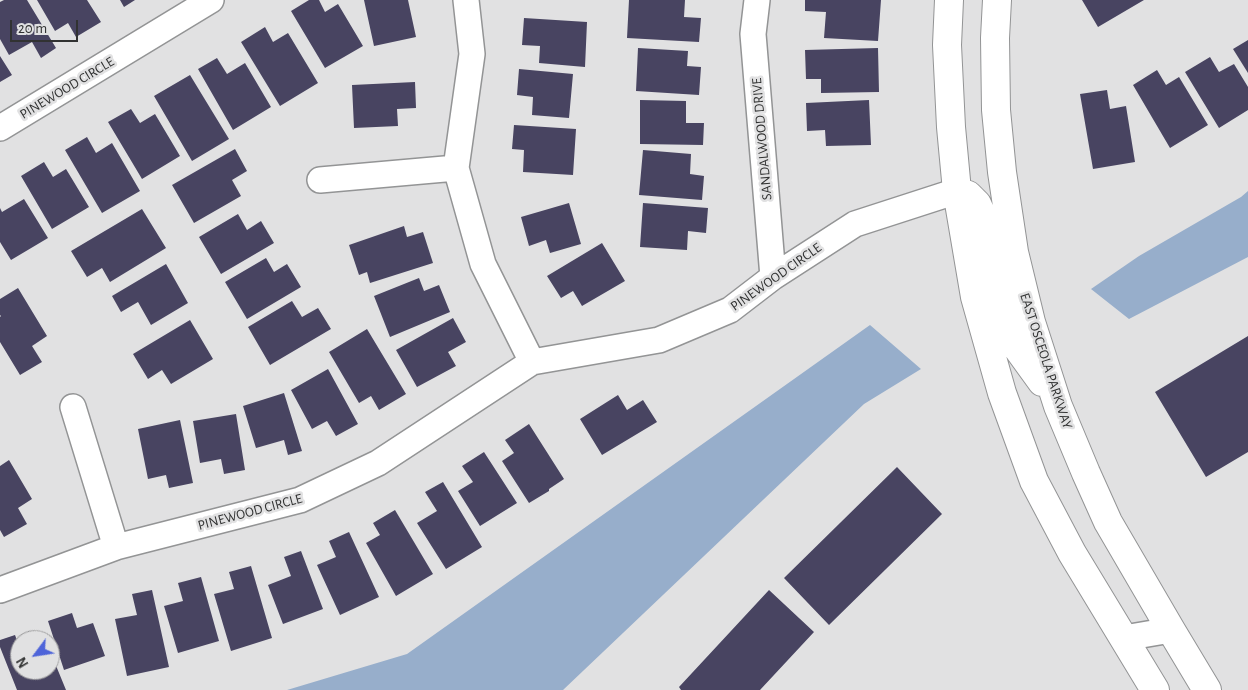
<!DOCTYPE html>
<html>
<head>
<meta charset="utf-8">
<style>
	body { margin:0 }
	#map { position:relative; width:1248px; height:690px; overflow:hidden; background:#e1e1e2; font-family:"Alegreya Sans",sans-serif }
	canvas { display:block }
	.north { position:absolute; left:10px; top:630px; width:50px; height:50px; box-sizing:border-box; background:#e1e1e2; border:1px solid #9b9b9c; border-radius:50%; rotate:239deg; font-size:14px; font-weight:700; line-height:20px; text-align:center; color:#313232 }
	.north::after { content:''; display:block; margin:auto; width:18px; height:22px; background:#4e64d9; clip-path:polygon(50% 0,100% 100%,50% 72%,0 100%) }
	.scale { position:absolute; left:10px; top:20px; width:68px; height:22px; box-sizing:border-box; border:2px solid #313232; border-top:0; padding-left:6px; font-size:15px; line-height:18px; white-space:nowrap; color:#313232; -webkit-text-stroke:4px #e1e1e2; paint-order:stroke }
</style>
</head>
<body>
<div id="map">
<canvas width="1248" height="690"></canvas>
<div class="north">N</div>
<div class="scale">20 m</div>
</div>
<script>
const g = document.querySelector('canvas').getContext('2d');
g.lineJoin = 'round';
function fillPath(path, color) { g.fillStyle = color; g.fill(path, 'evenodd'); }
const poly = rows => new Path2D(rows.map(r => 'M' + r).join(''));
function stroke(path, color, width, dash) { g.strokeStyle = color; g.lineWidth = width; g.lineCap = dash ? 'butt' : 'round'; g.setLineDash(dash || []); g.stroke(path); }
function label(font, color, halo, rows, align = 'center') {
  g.font = font + ' "Alegreya Sans",sans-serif'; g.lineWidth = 5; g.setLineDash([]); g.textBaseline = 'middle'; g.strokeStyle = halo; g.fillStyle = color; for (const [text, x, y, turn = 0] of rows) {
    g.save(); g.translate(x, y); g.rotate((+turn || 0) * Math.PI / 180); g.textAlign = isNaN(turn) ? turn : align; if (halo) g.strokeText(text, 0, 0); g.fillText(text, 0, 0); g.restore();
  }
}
const water = poly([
	[1248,191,1248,257,1129,319,1091,289,1139,256,1241,197],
	[870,325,921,369,864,404,563,690,287,690,407,654]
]);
const building = poly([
	[4,0,27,0,56,48,41,58,32,42,9,55,0,39,0,2],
	[37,0,87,0,101,22,76,37,68,23,55,31],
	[120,0,135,0,124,7],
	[309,0,319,0,325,12,338,4,363,46,325,68,291,11],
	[364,0,408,0,416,37,374,46],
	[629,0,685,0,684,17,701,18,699,42,627,38],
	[805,0,881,0,878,41,824,38,826,12,805,11],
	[1082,0,1144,0,1098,27],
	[524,18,587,22,585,67,539,63,540,46,522,45],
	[265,27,273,42,288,33,318,83,280,106,241,42],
	[1248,40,1248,73,1233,49],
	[638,48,688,51,687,66,701,67,699,95,636,91],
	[878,48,879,92,821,93,821,79,806,79,805,50],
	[0,56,12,75,0,82],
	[1210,57,1219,72,1234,64,1248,87,1248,110,1219,128,1185,72],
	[217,58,227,74,245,63,271,107,233,130,198,69],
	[519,69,573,74,569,118,532,115,533,97,517,95],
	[1157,70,1166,85,1179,77,1208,125,1170,148,1133,85],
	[190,75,229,139,192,161,154,96],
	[415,82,416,108,397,109,398,126,354,128,352,85],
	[1107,90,1110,109,1126,106,1135,162,1093,169,1080,94],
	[640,100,686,101,686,123,704,123,703,145,640,144],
	[869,100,871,145,826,146,825,130,807,131,806,103],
	[131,109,140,123,155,114,180,156,142,179,108,122],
	[514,125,576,129,573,175,523,172,524,150,512,149],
	[87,137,96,153,112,143,140,191,102,213,65,150],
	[235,149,247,171,232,180,241,196,194,223,172,185],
	[643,150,691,154,690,174,704,176,702,200,639,195],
	[44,162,53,177,66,169,89,207,52,229,21,176],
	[24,199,48,238,11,260,0,242,0,208,2,212],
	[569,203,581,244,550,253,546,240,529,246,521,217],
	[643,203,708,208,706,233,688,231,687,250,640,247],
	[142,209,166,248,110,282,102,268,87,277,71,251],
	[238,214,247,230,261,221,274,243,221,274,199,237],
	[404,226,407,237,423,232,433,263,370,283,367,272,359,275,349,245],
	[602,243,625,281,582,306,573,291,561,298,547,276],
	[266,258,274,272,287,264,301,287,247,319,225,282],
	[166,264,188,303,151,325,138,302,121,312,112,296],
	[419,278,424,291,439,285,450,312,390,337,374,296],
	[18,288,47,336,32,346,42,362,20,375,0,342,0,317,1,316,0,315,0,299],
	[292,301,302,317,318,308,331,329,270,365,248,327],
	[453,318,466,342,448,352,456,366,417,387,396,350],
	[190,320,213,359,171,384,162,370,148,379,133,354],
	[367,329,406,394,379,410,371,396,359,403,329,352],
	[1248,336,1248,452,1206,477,1155,392],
	[328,369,358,424,336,436,327,421,312,429,291,390],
	[284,393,302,451,288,455,284,440,256,448,243,406],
	[618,395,627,410,643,400,657,422,602,455,580,419],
	[236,414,245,470,224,474,221,459,200,463,193,421],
	[180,420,193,483,169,488,166,475,148,479,138,429],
	[529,424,564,479,549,489,549,491,529,503,502,461,514,453,505,440],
	[484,452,517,503,480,526,458,491,473,482,462,466],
	[9,460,32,499,18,508,27,524,4,537,0,530,0,466],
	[897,467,942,514,829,625,784,578],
	[443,482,482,547,446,569,417,523,437,511,425,492],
	[395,510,433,574,396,596,366,543,380,535,373,523],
	[349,532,379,597,340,615,317,565,336,557,329,541],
	[301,551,323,609,283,624,268,585,291,576,284,557],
	[251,566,272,638,231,651,214,594,234,589,229,572],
	[201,577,219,641,178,653,164,606,183,601,178,583],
	[152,590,169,667,127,676,115,619,137,615,132,594],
	[769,590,814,632,760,690,681,690,679,687],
	[72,613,77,628,93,623,105,656,64,670,48,621],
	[15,635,20,649,20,670,50,670,50,651,66,690,17,690,0,647,0,640]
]);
const minor = poly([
	[466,0,472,54,456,168,483,264,532,362],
	[757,0,753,34,773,277],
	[0,128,211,0],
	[320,180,456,168],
	[73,407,116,547],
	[0,590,116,547,300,500,378,463,532,362,659,340,730,310,773,277,855,224,957,191],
	[1124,638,1171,630]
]);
const primary = poly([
	[949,0,947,45,951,127,957,191,975,297,1002,393,1034,481,1072,553,1155,690],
	[997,0,995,38,996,110,1002,172,1014,252,1031,322,1058,406,1086,473,1108,522,1171,630,1207,690],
	[957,191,968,195,977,204,986,224,1013,342,1042,382]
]);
const streetNames = [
	["PINEWOOD CIRCLE",67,88,-31],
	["SANDALWOOD DRIVE",762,139,-95],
	["PINEWOOD CIRCLE",776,277,-35],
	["EAST OSCEOLA PARKWAY",1046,361,72],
	["PINEWOOD CIRCLE",250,512,-15]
];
fillPath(water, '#97aecb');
fillPath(building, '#484461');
stroke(minor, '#939495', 28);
stroke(primary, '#939495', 30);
stroke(minor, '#fff', 25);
stroke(primary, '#fff', 28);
label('14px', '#313232', '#e1e1e2', streetNames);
</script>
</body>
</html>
